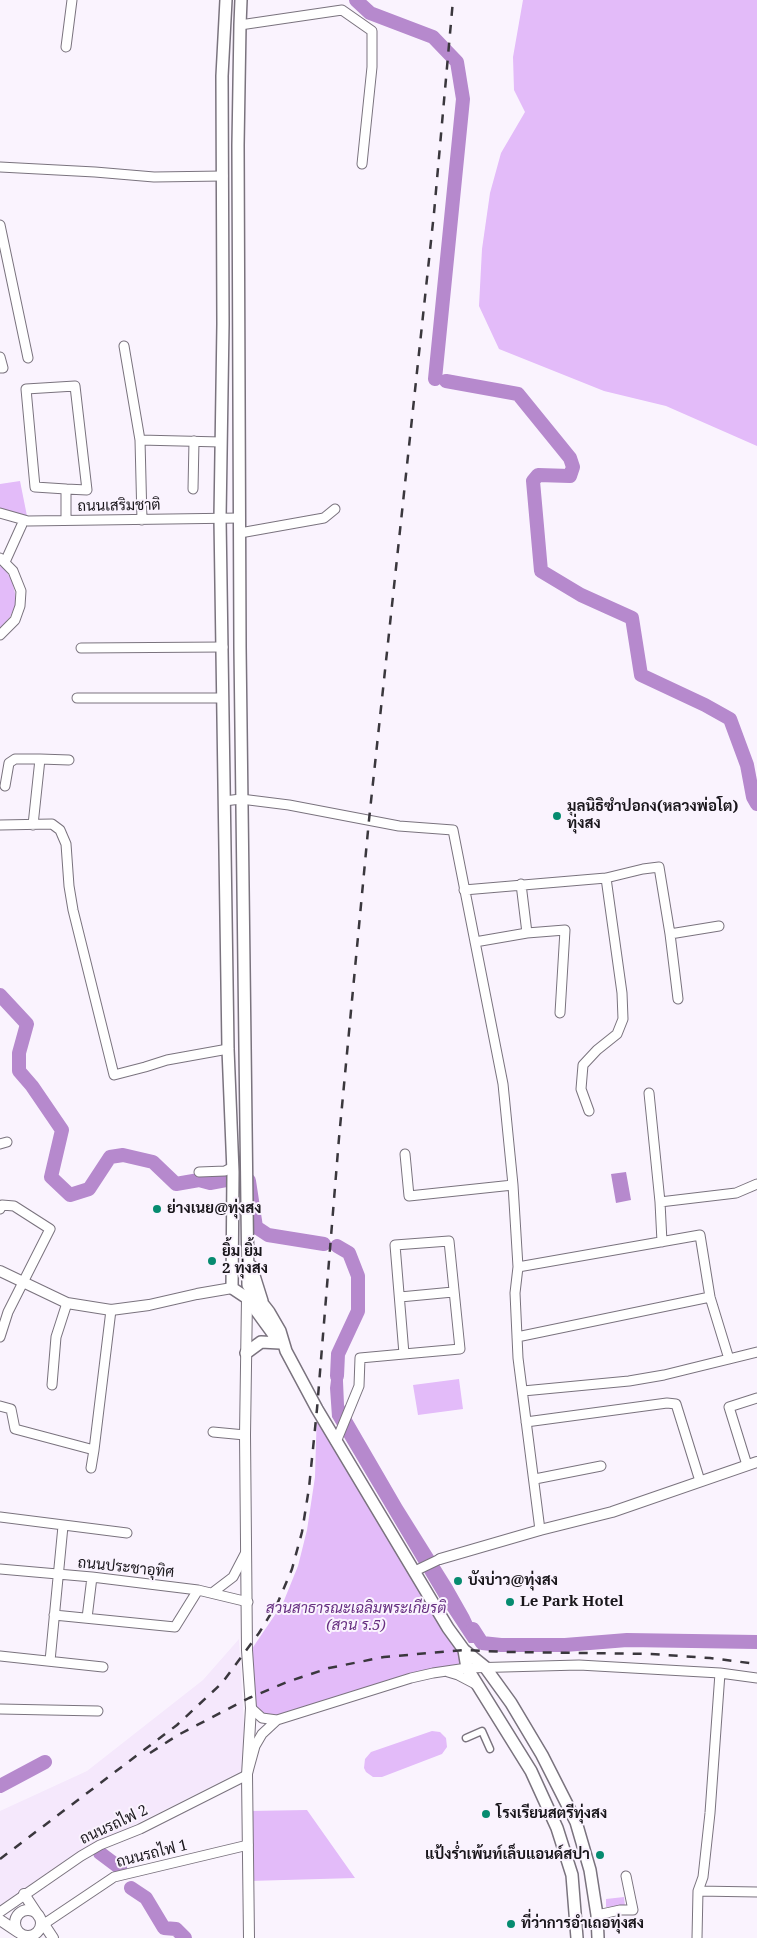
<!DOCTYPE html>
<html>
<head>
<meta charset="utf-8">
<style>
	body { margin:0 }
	canvas { display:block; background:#faf3fe }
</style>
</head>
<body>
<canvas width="757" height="1938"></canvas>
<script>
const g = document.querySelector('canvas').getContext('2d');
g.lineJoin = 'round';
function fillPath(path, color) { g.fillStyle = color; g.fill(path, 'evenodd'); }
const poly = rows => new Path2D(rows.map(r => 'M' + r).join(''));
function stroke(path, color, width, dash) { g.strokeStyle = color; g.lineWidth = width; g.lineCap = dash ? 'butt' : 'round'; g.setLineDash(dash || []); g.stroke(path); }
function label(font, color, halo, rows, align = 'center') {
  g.font = font + ' "Noto Serif",Sarabun,serif'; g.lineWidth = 4; g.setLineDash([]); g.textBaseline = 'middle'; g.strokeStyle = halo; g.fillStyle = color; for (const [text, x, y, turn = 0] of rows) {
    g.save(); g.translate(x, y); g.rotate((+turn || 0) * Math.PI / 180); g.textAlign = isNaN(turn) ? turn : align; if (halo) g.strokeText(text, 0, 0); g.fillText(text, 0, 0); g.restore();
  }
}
const built = poly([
	[239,1639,244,1726,242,1771,134,1825,0,1906,0,1811,87,1771,203,1680]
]);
const green = poly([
	[523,0,757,0,757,446,666,406,604,391,499,349,479,306,482,249,490,193,501,153,525,112,514,90,513,57],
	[20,481,28,521,0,513,0,484],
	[0,566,5,569,12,581,15,593,15,606,10,617,0,628],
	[459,1379,463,1409,418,1415,413,1385],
	[317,1409,448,1628,467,1668,433,1673,277,1720,251,1708,247,1656,283,1603,298,1566,307,1530,315,1477],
	[432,1731,440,1732,446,1738,447,1747,442,1754,382,1777,373,1777,366,1772,364,1768,365,1759,371,1752],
	[307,1810,355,1878,249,1881,248,1811],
	[624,1897,625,1906,606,1907,606,1899]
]);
const water = poly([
	[626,1172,631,1200,616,1203,611,1174],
	[334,1356,342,1357,344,1405,402,1505,452,1585,469,1615,482,1643,469,1643,440,1599,332,1417,330,1388]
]);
const river = poly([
	[356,0,370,13,433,37,457,62,463,99,435,379],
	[446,381,518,394,570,458,573,467,570,476,538,475,533,481,541,571,581,595,632,618,641,675,705,705,730,719,747,765,753,797,757,804],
	[0,995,27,1024,19,1053,19,1071,32,1086,62,1130,51,1177,70,1195,89,1189,110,1157,123,1155,153,1162,176,1184,199,1180,210,1183,226,1180,249,1181,256,1227,268,1235,324,1244],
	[337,1246,349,1253,358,1276,358,1311,338,1354,337,1376],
	[473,1629,482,1643,501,1645,565,1645,627,1640,757,1642],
	[0,1786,45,1762],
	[100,1853,120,1868],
	[131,1888,146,1898,164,1928,176,1929,185,1938]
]);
const pedestrian = poly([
	[466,1738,482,1731,490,1749]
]);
const minor = poly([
	[240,25,342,10,372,31,372,67,362,164],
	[66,47,72,0],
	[0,167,95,172,154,177,223,176],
	[0,225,28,358],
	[124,346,140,440,221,442],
	[0,357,3,368,0,368],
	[140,440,142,520],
	[66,489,87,490,75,386,26,389,35,487,66,489,66,520],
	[193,489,194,441],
	[0,513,28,521,240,518],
	[240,533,324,518,335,509],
	[0,558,13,571,21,591,20,606,15,620,0,635],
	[5,562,24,520],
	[81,648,223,647],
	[77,698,223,698],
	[5,786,9,763,15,759,40,759],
	[224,801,241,799,289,805,399,826,453,830,503,1084,513,1185,518,1267,515,1293,518,1358,540,1530],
	[0,825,52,824,60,830,66,844,69,886,73,910,114,1075,145,1067,167,1060,228,1049],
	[33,825,40,759,69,760],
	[521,884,527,933],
	[464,890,606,878,643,869,659,867,670,934,678,999],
	[670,934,719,926],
	[475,942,527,933,565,930,560,1013],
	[649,1093,660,1202,662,1242],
	[589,1111,581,1089,583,1065,597,1050,617,1034,623,1019,622,993,606,878],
	[0,1144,7,1142],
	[405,1154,409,1196,513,1185],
	[199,1172,225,1171,233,1167],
	[660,1202,736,1193,757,1184],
	[0,1209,2,1205,14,1206,50,1229,8,1312,0,1337],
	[518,1267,700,1235,710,1297,729,1359],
	[400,1297,453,1292],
	[517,1337,710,1297],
	[52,1385,56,1337,67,1303],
	[523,1391,629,1381,664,1375,757,1352],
	[0,1406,11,1409,15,1429,94,1450,111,1310],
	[526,1422,667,1403,676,1404,700,1481],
	[213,1432,245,1435],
	[336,1442,359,1386,360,1358,404,1354,460,1349,449,1241,395,1245,404,1354],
	[747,1465,729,1407,757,1398],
	[91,1468,94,1450],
	[535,1479,601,1466],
	[0,1517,127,1533],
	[0,1569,92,1577,198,1590,248,1602],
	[415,1571,440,1559],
	[212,1593,233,1577,246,1552],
	[54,1615,175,1627,198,1590],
	[87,1618,92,1577],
	[0,1656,103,1667],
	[50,1661,63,1526],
	[448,1672,458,1675,477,1685],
	[251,1708,262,1718,277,1720],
	[0,1709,98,1711],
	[698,1891,757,1892],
	[0,1912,81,1856,100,1845,140,1829,247,1775,255,1746,262,1734,277,1720,411,1678,433,1673,467,1668,579,1665,720,1673],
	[597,1915,620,1910,633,1910,626,1876],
	[44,1924,114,1877,248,1845],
	[697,1938,698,1891,703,1877,710,1813,720,1673,757,1678]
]);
const tertiary = poly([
	[0,1271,67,1303,111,1310,149,1305,197,1294,232,1288],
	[247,1298,245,1435,247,1650,251,1708,247,1775,249,1938],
	[440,1559,540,1530,612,1512,757,1462],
	[24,1894,53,1938],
	'15 1923a13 13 0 1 1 26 0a13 13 0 1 1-26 0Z',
	[0,1920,18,1932]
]);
const secondary = poly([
	[226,0,222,76,223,324,220,518,228,1049,233,1172,232,1288,247,1298,279,1342],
	[241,0,240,25,238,145,240,647,248,1285,269,1312,280,1331,286,1351,317,1409,448,1628,464,1650,485,1667,511,1703,542,1755,576,1822,590,1870,597,1915,598,1938],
	[251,1266,262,1301],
	[246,1353,261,1342,280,1343],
	[464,1650,467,1668,531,1771,557,1828,572,1875,577,1938]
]);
const rail = poly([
	[150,1753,178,1735,249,1698,287,1682,329,1668,384,1657,464,1650,507,1652,651,1654,710,1658,757,1664],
	[0,1859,177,1725,222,1683,259,1633,278,1602,292,1569,302,1532,309,1488,317,1409,339,1138,369,820,434,213,453,0]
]);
const markers = [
	[557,816,5,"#068b70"],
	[157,1209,5,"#068b70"],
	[212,1261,5,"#068b70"],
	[458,1581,5,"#068b70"],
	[510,1602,5,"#068b70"],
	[486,1814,5,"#068b70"],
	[600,1855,5,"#068b70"],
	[511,1924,5,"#068b70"]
];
const streetNames = [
	["ถนนเสริมชาติ",119,506,-1],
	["ถนนประชาอุทิศ",126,1568,6],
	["ถนนรถไฟ 2",114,1825,-25],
	["ถนนรถไฟ 1",152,1854,-14]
];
const poiNames = [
	["มูลนิธิซำปอกง(หลวงพ่อโต)",567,807],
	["ทุ่งสง",567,824],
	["ย่างเนย@ทุ่งสง",167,1209],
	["ยิ้ม ยิ้ม",222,1252],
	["2 ทุ่งสง",222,1269],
	["บังบ่าว@ทุ่งสง",468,1581],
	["Le Park Hotel",520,1602],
	["โรงเรียนสตรีทุ่งสง",496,1814],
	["แป้งร่ำเพ้นท์เล็บแอนด์สปา",590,1855,"right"],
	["ที่ว่าการอำเถอทุ่งสง",521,1924]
];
const parkNames = [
	["สวนสาธารณะเฉลิมพระเกียรติ",356,1609],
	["(สวน ร.5)",356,1626]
];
fillPath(built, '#f5e8fc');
fillPath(green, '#e3bbf9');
fillPath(water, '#b689cd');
stroke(river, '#b689cd', 14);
stroke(pedestrian, '#7a737e', 9);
stroke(minor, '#7a737e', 11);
stroke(tertiary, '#7a737e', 12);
stroke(secondary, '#7a737e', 14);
stroke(pedestrian, '#fff', 6);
stroke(minor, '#fff', 9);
stroke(tertiary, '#fff', 10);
stroke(secondary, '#fff', 11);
stroke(rail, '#3a373d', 2.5, [9, 9]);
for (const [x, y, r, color] of markers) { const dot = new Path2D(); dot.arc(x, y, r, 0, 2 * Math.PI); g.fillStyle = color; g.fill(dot); stroke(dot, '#faf3fe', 2); }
label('15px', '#19161b', '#faf3fe', streetNames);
label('bold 15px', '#19161b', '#faf3fe', poiNames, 'left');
label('italic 15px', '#672f81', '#faf3fe', parkNames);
</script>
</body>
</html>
